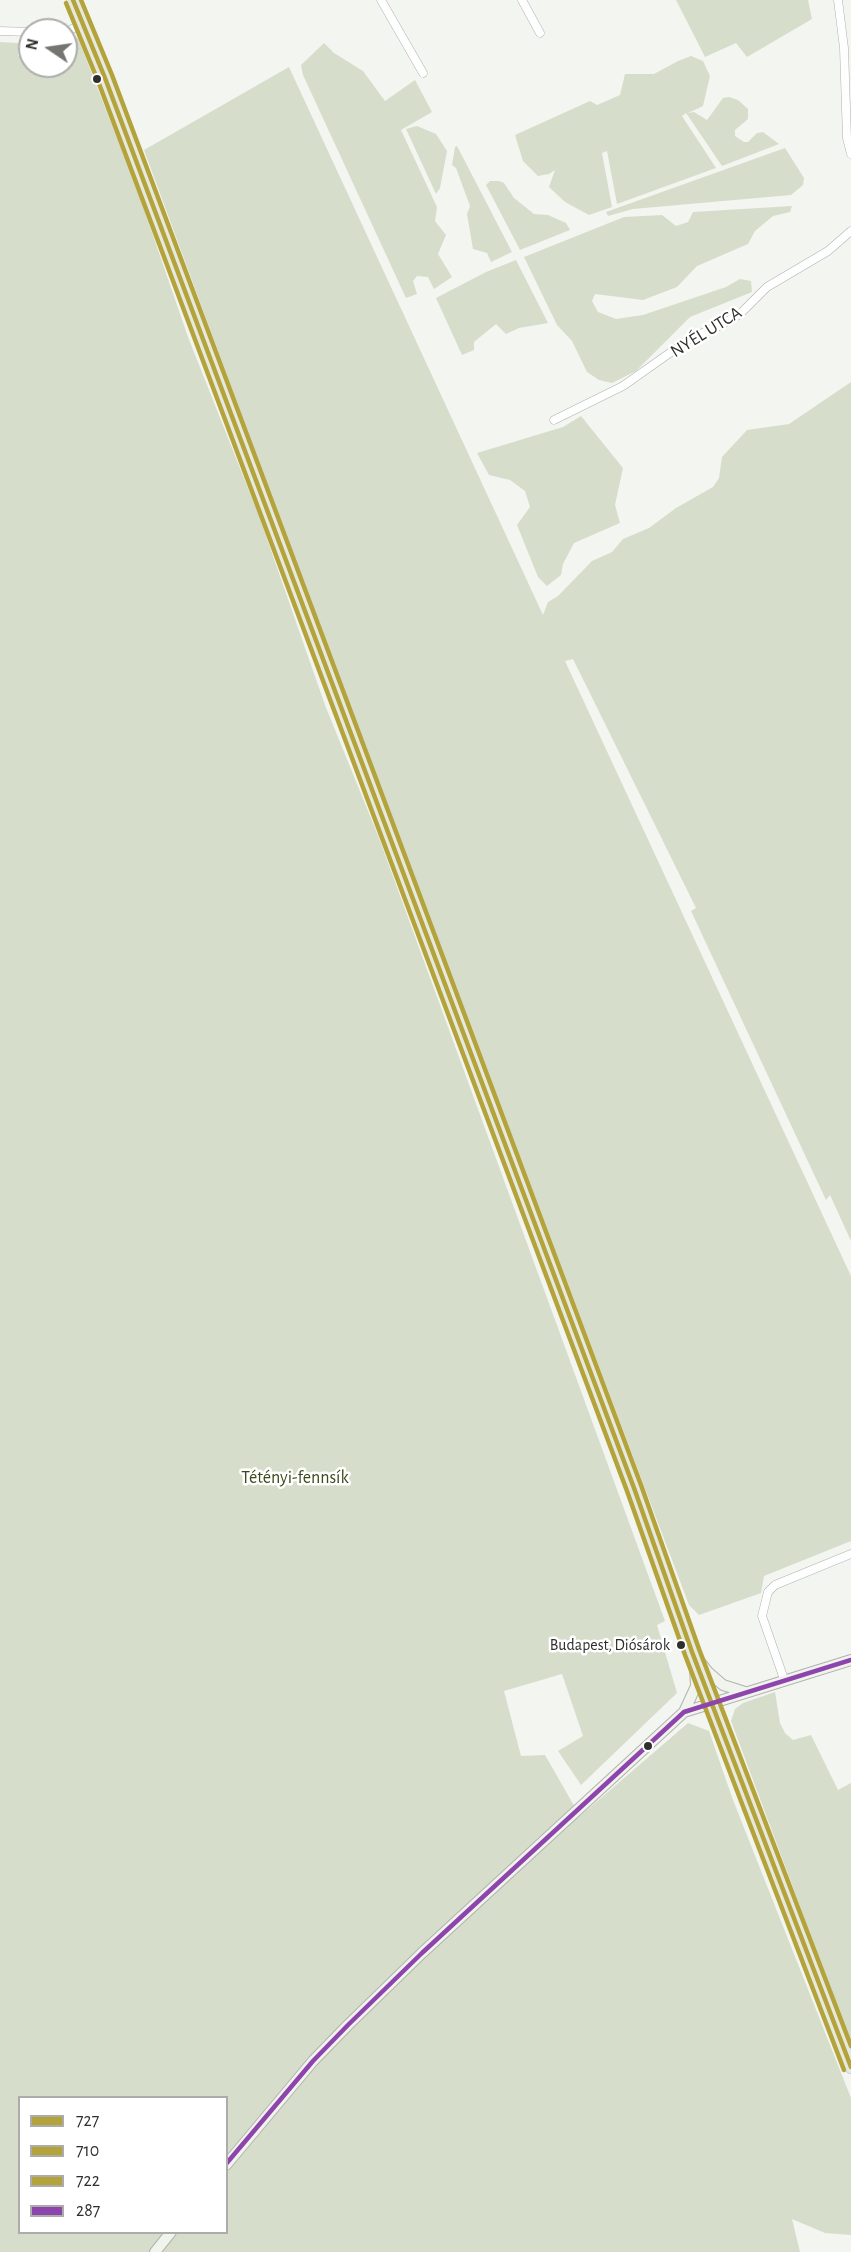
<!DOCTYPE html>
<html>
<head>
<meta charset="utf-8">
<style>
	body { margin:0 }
	#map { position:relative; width:851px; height:2252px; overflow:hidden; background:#f3f5f0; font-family:"Alegreya Sans",sans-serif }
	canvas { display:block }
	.legend { position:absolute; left:18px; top:2096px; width:210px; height:138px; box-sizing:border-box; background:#fff; border:2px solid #acacab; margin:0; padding:8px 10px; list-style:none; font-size:18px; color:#2f302d }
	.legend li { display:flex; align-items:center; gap:12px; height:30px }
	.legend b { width:30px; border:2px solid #acacab }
	.north { position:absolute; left:18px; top:18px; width:60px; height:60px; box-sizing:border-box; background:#fff; border:2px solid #acacab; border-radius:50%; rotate:283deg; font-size:16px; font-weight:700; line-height:24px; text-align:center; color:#2f302d }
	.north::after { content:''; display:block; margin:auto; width:21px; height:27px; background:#747571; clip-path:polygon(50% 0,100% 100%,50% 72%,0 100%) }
</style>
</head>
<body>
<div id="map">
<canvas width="851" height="2252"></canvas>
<ul class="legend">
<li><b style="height:8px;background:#b4a33b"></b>727</li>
<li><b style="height:8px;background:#b4a33b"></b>710</li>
<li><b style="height:8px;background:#b4a33b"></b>722</li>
<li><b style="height:8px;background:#8e44ad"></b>287</li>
</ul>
<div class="north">N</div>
</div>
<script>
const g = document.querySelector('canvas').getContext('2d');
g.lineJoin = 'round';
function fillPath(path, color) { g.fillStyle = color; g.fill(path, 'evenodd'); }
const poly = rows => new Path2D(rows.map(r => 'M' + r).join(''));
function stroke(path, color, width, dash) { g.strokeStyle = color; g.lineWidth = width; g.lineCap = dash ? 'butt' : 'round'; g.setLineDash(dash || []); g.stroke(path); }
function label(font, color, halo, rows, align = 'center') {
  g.font = font + ' "Alegreya Sans",sans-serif'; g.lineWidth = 5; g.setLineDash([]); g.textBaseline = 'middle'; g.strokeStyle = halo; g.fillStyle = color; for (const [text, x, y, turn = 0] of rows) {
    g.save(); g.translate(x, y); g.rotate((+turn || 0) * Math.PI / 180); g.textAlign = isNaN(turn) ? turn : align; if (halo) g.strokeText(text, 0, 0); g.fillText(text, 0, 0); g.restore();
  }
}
const green = poly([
	[676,0,808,0,812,19,747,57,736,43,705,57],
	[78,38,137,189,188,337,259,516,325,705,379,838,665,1621,657,1625,677,1693,581,1785,558,1751,583,1736,562,1674,504,1691,521,1756,545,1755,580,1816,688,1723,709,1731,733,1800,851,2098,851,2235,825,2233,792,2219,800,2252,0,2252,0,42,18,43,18,56,23,55,24,43,30,43,30,66,66,66,66,40],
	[20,2098,226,2098,226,2232,20,2232],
	[324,43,334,53,363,71,385,101,415,80,432,112,401,130,437,207,435,221,446,235,438,254,452,277,434,289,428,277,417,276,413,281,417,294,406,298,303,75,301,65],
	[691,56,703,61,710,76,703,106,688,113,694,112,707,120,723,98,729,97,738,100,748,109,748,119,735,130,735,136,744,142,748,142,757,133,763,132,779,144,722,166,686,113,682,116,716,168,617,204,607,151,602,153,612,207,589,215,565,202,549,187,555,170,549,174,538,176,523,161,515,135,590,101,597,105,620,95,625,74,654,74,678,61],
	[289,67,543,615,548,602,558,596,592,561,612,552,623,539,649,528,676,508,713,487,719,478,722,457,747,430,789,424,851,382,851,1241,830,1195,826,1200,691,911,696,908,573,659,565,661,851,1276,851,1541,764,1576,761,1593,699,1615,689,1605,314,612,144,150],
	[417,126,436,134,447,151,440,188,436,194,406,129],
	[457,146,512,252,491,262,487,253,473,249,467,214,470,206,456,168,452,165,455,147],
	[785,148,804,178,803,185,791,195,633,209,608,216,606,212],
	[490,181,499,181,504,183,514,198,534,214,548,215,566,223,570,230,520,250,486,185],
	[792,206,790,212,773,216,755,231,748,244,697,266,677,287,643,300,595,294,592,301,598,312,616,319,643,315,726,287,740,279,751,281,752,292,690,317,636,371,612,383,599,380,587,372,572,341,557,325,524,257,624,217,662,215,676,226,688,222,693,212],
	[516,260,548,323,519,328,506,334,496,324,474,342,474,350,462,355,436,298,486,272],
	[581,416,623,468,615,505,620,523,574,543,563,564,561,575,547,586,538,577,517,525,530,507,525,491,510,480,489,475,477,453,563,427],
	[775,1692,780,1723,785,1733,793,1740,811,1735,838,1790,851,1783,851,2043,731,1721,735,1709,743,1703]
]);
const street = poly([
	[381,0,423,73],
	[522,0,540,33],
	[838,0,844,48,847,138,851,154],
	[0,31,30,32],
	[66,32,84,23],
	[554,420,623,386,691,338,721,325,740,314,767,287,828,251,851,231],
	[784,1679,762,1616,768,1592,775,1585,851,1554]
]);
const secondary = poly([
	[696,1657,708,1672,723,1685,745,1692],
	[684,1712,696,1686,695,1667],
	[226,2165,313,2061,348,2025,422,1953,684,1712,851,1660],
	[155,2252,171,2232]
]);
const primary = poly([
	[73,0,105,78,634,1488,692,1652,851,2067]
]);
const bus1 = poly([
	[73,0,105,78,634,1488,692,1652,851,2067]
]);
const bus2 = poly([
	[66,3,98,81,627,1491,685,1655,844,2070]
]);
const bus3 = poly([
	[81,0,112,75,641,1485,699,1649,851,2046]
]);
const bus4 = poly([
	[226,2164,313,2061,348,2025,422,1953,684,1712,851,1660]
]);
const markers = [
	[97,79,5,"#2f302d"],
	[681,1645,5,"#2f302d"],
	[648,1746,5,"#2f302d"]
];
const busNames = [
	["Budapest, Diósárok",670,1645]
];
const streetNames = [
	["NYÉL UTCA",706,332,-32]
];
const parkNames = [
	["Tétényi-fennsík",295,1478]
];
fillPath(green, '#d6decb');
stroke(street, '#b1b2af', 9);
stroke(secondary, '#b1b2af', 12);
stroke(primary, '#d1d2cf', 14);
stroke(street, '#fdfefd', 8);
stroke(secondary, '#f1f3ed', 10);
stroke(primary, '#e6e9de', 12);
stroke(bus1, '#b4a33b', 4.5);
stroke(bus2, '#b4a33b', 4.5);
stroke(bus3, '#b4a33b', 4.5);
stroke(bus4, '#8e44ad', 4.5);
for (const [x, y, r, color] of markers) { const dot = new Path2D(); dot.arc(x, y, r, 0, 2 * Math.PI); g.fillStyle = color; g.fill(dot); stroke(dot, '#fff', 2); }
label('16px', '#2f302d', '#fff', busNames, 'right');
label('18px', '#2f302d', '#fff', streetNames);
label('18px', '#3b4a19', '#fff', parkNames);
</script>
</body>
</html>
